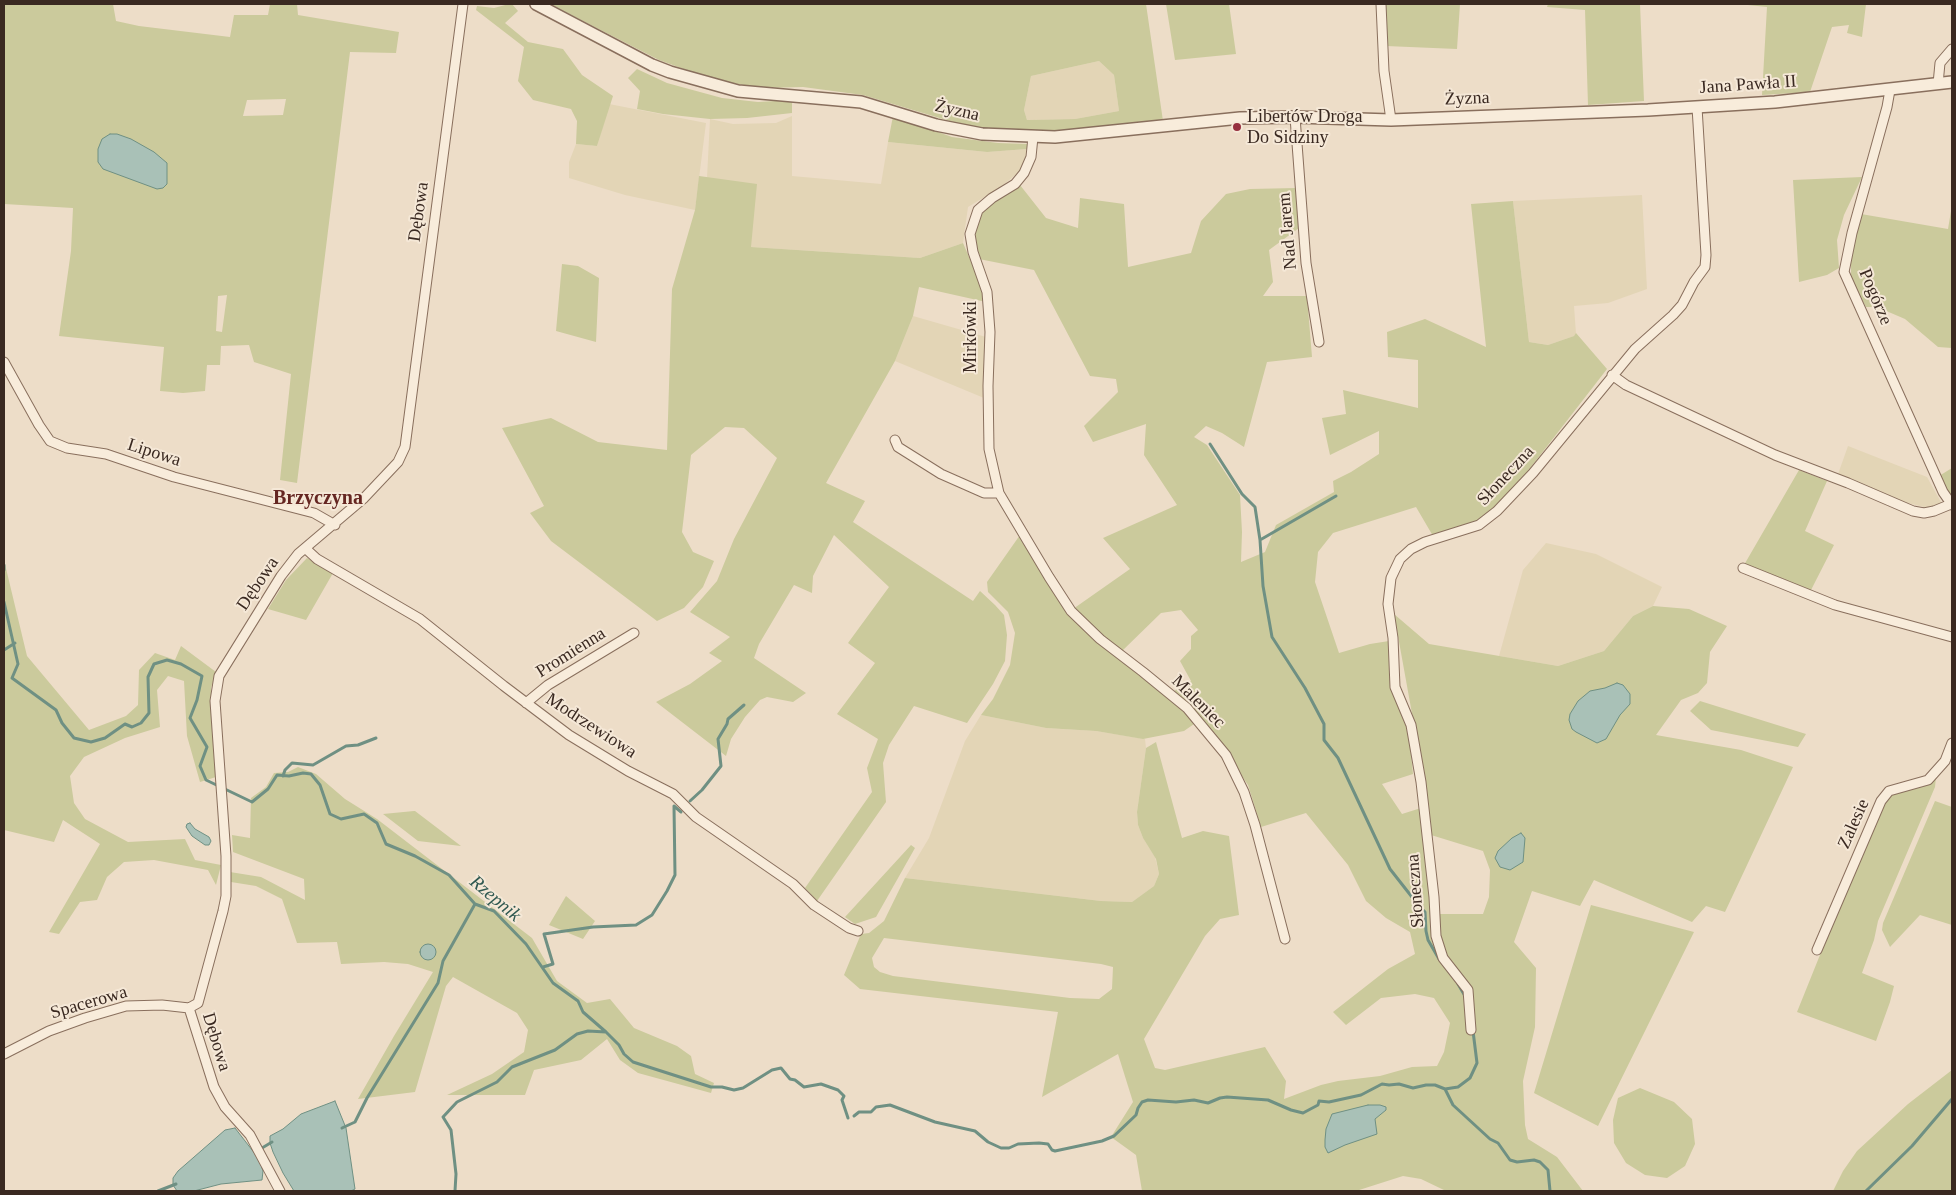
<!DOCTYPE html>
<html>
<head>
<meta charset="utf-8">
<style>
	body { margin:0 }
	#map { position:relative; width:1956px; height:1195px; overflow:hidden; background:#edddc8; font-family:Georgia,serif }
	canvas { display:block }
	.frame { position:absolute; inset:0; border:5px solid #3a2921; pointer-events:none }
</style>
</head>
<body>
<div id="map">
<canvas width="1956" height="1195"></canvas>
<div class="frame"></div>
</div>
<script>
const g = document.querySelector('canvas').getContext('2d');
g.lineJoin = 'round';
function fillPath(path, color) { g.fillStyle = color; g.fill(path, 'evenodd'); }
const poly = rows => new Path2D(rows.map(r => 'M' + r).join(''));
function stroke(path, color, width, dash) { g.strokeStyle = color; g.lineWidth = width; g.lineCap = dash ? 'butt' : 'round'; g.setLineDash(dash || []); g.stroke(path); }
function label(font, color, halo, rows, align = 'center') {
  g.font = font + ' Georgia,serif'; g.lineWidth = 4; g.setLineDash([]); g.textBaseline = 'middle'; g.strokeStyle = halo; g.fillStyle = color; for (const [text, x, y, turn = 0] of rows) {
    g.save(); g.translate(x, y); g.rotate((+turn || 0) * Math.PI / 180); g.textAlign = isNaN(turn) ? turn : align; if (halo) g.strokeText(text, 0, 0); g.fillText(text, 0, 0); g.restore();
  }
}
const farmland = poly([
	[1099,61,1114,75,1119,111,1075,119,1027,120,1024,110,1031,76],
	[609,104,706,123,695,210,625,195,569,178,569,162,576,144,597,146],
	[792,116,792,176,881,184,888,142,987,152,1027,149,1026,157,1021,170,1001,187,968,207,963,243,920,258,751,247,707,178,710,119,733,124,776,123],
	[1642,195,1647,289,1608,303,1574,306,1576,334,1574,336,1548,345,1529,342,1513,201],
	[913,316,986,337,984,398,895,361],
	[1848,446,1927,477,1942,504,1928,508,1892,499,1837,477],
	[1546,543,1596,554,1662,587,1653,606,1633,616,1604,651,1558,666,1499,656,1523,570],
	[981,715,1046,728,1096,731,1145,739,1146,748,1137,812,1138,825,1143,838,1155,857,1159,874,1154,886,1132,902,1101,901,905,878,929,838,965,741]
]);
const green = poly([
	[4,4,113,4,116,21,139,26,230,37,234,15,268,15,270,4,297,4,298,15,399,32,396,53,350,52,297,483,280,480,291,374,254,362,249,345,221,346,220,365,207,365,205,391,183,393,160,391,164,347,59,336,71,251,73,208,4,204],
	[286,99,283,115,243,116,247,100],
	[227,295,222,332,216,331,218,296],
	[509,4,512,4,518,11,505,23,528,42,563,49,582,75,613,96,597,146,576,144,577,121,571,109,533,100,518,81,524,47,476,10,477,6,494,8],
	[550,4,1146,4,1163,121,1025,133,983,131,863,95,803,87,762,88,714,80,659,60],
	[1099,61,1114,75,1119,111,1075,119,1027,120,1024,110,1031,76],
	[1166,4,1229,4,1236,54,1175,60],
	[1384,4,1460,4,1457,49,1386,46],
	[1548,4,1640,4,1644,101,1588,105,1585,10,1547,7],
	[1738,4,1866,4,1862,37,1847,33,1849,25,1832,27,1810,92,1762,95,1767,7],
	[637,69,667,83,722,98,758,102,792,100,792,113,747,118,710,119,663,114,637,109,640,91,628,78],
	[893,116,952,137,998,143,1027,144,1027,149,987,152,888,142],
	[699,176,757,184,751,247,920,258,963,243,979,280,986,302,919,287,913,316,895,361,826,483,865,501,853,522,973,601,980,591,995,605,1004,615,1007,635,1005,661,993,684,967,723,914,706,889,745,883,763,886,802,817,901,805,888,872,792,867,768,878,739,837,714,875,663,848,643,889,587,834,535,813,576,812,593,794,585,759,644,754,658,806,693,793,702,767,697,760,700,745,717,731,739,726,756,656,702,690,684,722,661,709,653,730,637,690,612,717,581,734,539,777,458,744,428,725,427,691,455,682,532,693,552,714,561,703,587,684,608,657,621,551,541,530,513,544,506,502,428,551,418,598,442,667,450,672,289,695,210],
	[1862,177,1844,215,1837,240,1839,268,1827,275,1799,282,1793,180],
	[1020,185,1046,218,1078,228,1080,198,1124,204,1128,267,1191,253,1201,221,1226,194,1250,189,1296,188,1299,228,1269,250,1273,282,1263,296,1307,296,1312,357,1267,362,1244,447,1222,433,1206,426,1194,437,1207,445,1240,495,1242,532,1241,562,1265,552,1276,525,1334,492,1333,481,1351,472,1379,454,1379,431,1330,455,1322,418,1346,414,1343,390,1418,408,1418,360,1388,357,1387,332,1425,319,1486,347,1471,204,1513,201,1529,342,1548,345,1574,336,1576,333,1607,369,1503,503,1478,521,1433,536,1416,507,1333,533,1318,552,1315,582,1339,653,1370,644,1389,641,1393,688,1408,725,1413,774,1382,784,1402,814,1421,808,1433,941,1439,957,1467,991,1470,1031,1472,1031,1471,990,1447,958,1439,937,1438,914,1483,914,1489,897,1490,870,1483,851,1431,835,1424,780,1394,614,1429,644,1558,666,1604,651,1633,616,1653,606,1689,609,1727,626,1710,652,1707,683,1698,693,1681,700,1656,735,1741,750,1793,767,1725,912,1706,906,1692,922,1594,880,1580,906,1532,891,1514,942,1536,968,1535,1027,1523,1081,1525,1125,1528,1139,1557,1157,1583,1191,1446,1191,1421,1179,1403,1176,1356,1191,1142,1191,1136,1155,1111,1137,1133,1102,1118,1054,1042,1097,1058,1012,860,989,844,975,861,934,869,933,884,921,905,878,1101,901,1132,902,1154,886,1159,874,1156,859,1143,838,1138,825,1137,812,1146,748,1156,742,1182,838,1203,831,1229,836,1239,915,1220,919,1205,936,1144,1039,1155,1068,1165,1070,1265,1047,1286,1081,1284,1099,1321,1085,1338,1081,1380,1076,1412,1067,1437,1066,1444,1052,1450,1023,1434,998,1415,994,1381,998,1346,1025,1333,1012,1388,969,1415,954,1410,932,1386,918,1366,901,1348,865,1306,813,1261,827,1248,785,1220,744,1174,691,1191,681,1180,661,1191,649,1191,636,1198,630,1181,610,1161,613,1121,652,1073,609,1130,569,1103,538,1177,505,1144,455,1146,424,1093,442,1084,426,1118,392,1116,379,1090,376,1034,270,979,259,974,235,980,214,994,201],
	[884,938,1101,964,1113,967,1112,989,1099,999,1070,998,893,976,880,972,874,967,872,958],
	[1952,205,1952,348,1938,347,1905,319,1877,307,1866,307,1851,279,1851,246,1861,214,1948,229],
	[562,264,578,266,599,278,596,342,556,331],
	[1952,468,1952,499,1939,476],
	[1799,470,1827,481,1805,531,1834,545,1811,590,1744,565],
	[1020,535,1066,608,1180,706,1194,724,1184,731,1143,739,1096,731,1046,728,981,715,993,699,1010,665,1015,633,1008,612,988,592,987,582],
	[307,558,333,573,306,620,268,609,286,580],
	[4,560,27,656,89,730,126,716,138,705,139,670,155,653,175,660,181,646,216,672,211,688,216,777,200,782,187,736,184,681,168,676,157,690,160,727,125,738,84,757,70,776,74,803,85,819,128,842,185,839,195,860,221,865,216,885,208,870,154,860,124,862,107,877,97,900,80,902,59,934,49,932,100,844,63,820,54,842,4,830],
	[1700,701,1806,734,1798,747,1711,730,1690,711],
	[298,767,316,774,345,799,377,819,532,938,557,981,587,1003,610,999,634,1028,677,1046,691,1056,695,1074,714,1083,711,1093,638,1073,620,1060,607,1039,581,1060,534,1070,525,1095,447,1095,492,1074,524,1052,528,1030,517,1013,453,977,446,986,415,1092,358,1099,394,1036,433,972,408,964,384,962,341,964,337,942,297,943,282,899,256,886,231,882,230,872,261,877,305,900,304,879,233,852,232,835,250,838,251,798,266,787,274,773,288,772],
	[1936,777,1935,787,1878,921,1874,940,1862,973,1894,986,1890,1002,1876,1041,1797,1012,1882,801,1890,792],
	[1935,801,1952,807,1952,925,1920,915,1890,947,1882,930,1883,923],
	[414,811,415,811,461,846,418,841,383,814],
	[911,845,915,848,876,917,855,924,845,917],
	[566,896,595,921,583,939,549,925],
	[1591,905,1694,932,1598,1126,1534,1093],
	[1952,1070,1952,1191,1833,1191,1843,1171,1857,1151,1908,1104],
	[1640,1088,1674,1102,1692,1119,1695,1144,1685,1166,1667,1178,1645,1175,1626,1163,1614,1143,1613,1120,1618,1098]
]);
const water = poly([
	[110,134,117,134,131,139,154,152,167,163,167,184,163,188,157,189,103,169,98,162,98,149,102,139,110,134],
	[1617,683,1623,685,1630,694,1630,704,1620,715,1606,739,1597,743,1576,732,1572,729,1569,720,1570,714,1578,701,1590,691,1605,688,1617,683],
	[190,823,195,829,209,837,211,841,209,845,205,845,192,836,186,827,187,824,190,823],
	[1521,833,1525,838,1523,862,1510,870,1500,867,1495,858,1498,851,1512,838,1521,833],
	'420 952a8 8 0 1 1 16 0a8 8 0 1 1-16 0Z',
	[335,1101,346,1128,355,1189,351,1191,294,1191,283,1173,273,1152,270,1143,270,1136,283,1129,301,1114,335,1101],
	[1368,1105,1380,1105,1386,1107,1386,1110,1375,1119,1377,1134,1345,1145,1328,1153,1325,1147,1325,1140,1326,1129,1332,1114,1368,1105],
	[235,1128,259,1159,263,1171,262,1180,221,1184,194,1191,177,1191,173,1185,173,1178,178,1171,225,1130,235,1128]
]);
const stream = poly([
	[1210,444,1242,494,1255,507,1260,540,1263,586,1272,637,1305,688,1324,724,1324,740,1338,758,1390,869,1419,906,1425,912,1426,931,1428,940,1439,959],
	[1260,540,1336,496],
	[4,565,4,570],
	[4,602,18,664,12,678,56,710,62,723,74,738,91,742,105,738,125,724,132,727,141,723,149,713,148,677,154,664,167,660,181,664,202,676,197,700,190,718,207,747,200,766,206,780,252,802,268,789,277,775,289,776,303,773,311,774,320,785,330,814,341,819,364,814,377,823,386,844,415,856,449,875,475,904,494,911,526,944,553,983,578,1001,583,1012,606,1032,588,1031,577,1034,555,1050,512,1067,497,1082,457,1102,443,1117,451,1130,456,1174,455,1191],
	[4,650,15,643],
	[283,776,285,770,292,763,313,765,346,746,358,745,376,738],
	[690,801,702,790,721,766,718,739,727,724,728,719,744,705],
	[543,967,553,964,544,934,593,927,636,925,652,915,667,891,675,875,674,806,681,812],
	[1458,984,1465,996],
	[606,1032,619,1045,624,1054,633,1062,711,1087,722,1087,734,1090,743,1088,772,1070,781,1068,790,1079,795,1080,804,1087,821,1084,838,1090,844,1096,842,1100,848,1118],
	[1445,1089,1453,1105,1490,1139,1498,1143,1510,1160,1517,1162,1534,1160,1540,1162,1548,1170,1550,1191],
	[854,1116,859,1112,871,1112,876,1107,890,1105,935,1122,975,1131,988,1142,1001,1148,1009,1148,1018,1144,1039,1143,1048,1144,1052,1150,1055,1151,1102,1141,1114,1136,1136,1115,1138,1108,1142,1102,1148,1100,1176,1102,1194,1100,1208,1103,1220,1098,1227,1097,1268,1100,1291,1110,1303,1113,1318,1105,1319,1101,1329,1102,1361,1095,1382,1084,1389,1085,1399,1084,1413,1088,1426,1085,1435,1085,1445,1089,1458,1087,1470,1078,1477,1063,1473,1031],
	[342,1128,355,1122,367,1098,438,983,443,961,475,904],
	[262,1148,272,1142],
	[158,1191,176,1184],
	[1866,1191,1912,1146,1952,1099]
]);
const minor = poly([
	[1381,4,1384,71,1391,120],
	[1938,84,1940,63,1952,49],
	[1890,90,1887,107,1852,233,1844,272,1943,492,1952,505],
	[1295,117,1306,263,1319,342],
	[1033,137,1031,157,1024,173,1015,184,992,198,978,210,970,234,973,252,987,292,990,332,988,386,989,449,999,493,1049,577,1071,611,1100,639,1143,672,1187,708,1226,755,1244,792,1255,825,1285,939],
	[4,362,39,425,50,441,67,448,106,454,174,477,314,513,335,525],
	[1612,375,1626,385,1775,455,1848,483,1913,511,1924,513,1934,511,1951,504],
	[895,440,898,447,941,474,984,493,999,493],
	[305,548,317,559,420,619,504,686,569,735,628,771,673,794,696,817,793,884,814,905,849,928,858,931],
	[1743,568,1835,605,1952,637],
	[526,703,548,685,634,633],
	[1817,950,1881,801,1889,791,1928,780,1945,761,1952,743],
	[1471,1030,1468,990,1443,958,1436,936,1434,897,1421,782,1411,725,1395,687,1393,638,1388,604,1391,578,1400,559,1411,549,1425,542,1479,525,1497,511,1533,473,1635,349,1673,315,1682,305,1694,282,1705,267,1706,255,1697,107],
	[4,1054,49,1031,85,1018,126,1006,162,1005,189,1008],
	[280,1191,250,1135,225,1107,214,1087,189,1008,198,1003,223,911,226,896,226,856,215,701,219,676,281,576,298,554,364,498,398,462,405,447,463,4]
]);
const tertiary = poly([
	[536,4,652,65,670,72,738,91,861,102,936,125,982,134,1055,137,1240,118,1295,117,1391,120,1648,110,1775,102,1952,82]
]);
const markers = [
	[1237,127,5,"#962f3e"]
];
const streetNames = [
	["Jana Pawła II",1748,85,-4],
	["Żyzna",1467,99,-2],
	["Żyzna",957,111,13],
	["Dębowa",419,212,-82],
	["Nad Jarem",1288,231,-95],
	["Pogórze",1875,297,67],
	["Mirkówki",971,337,-90],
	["Lipowa",154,453,18],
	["Słoneczna",1506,476,-47],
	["Dębowa",258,584,-56],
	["Promienna",571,653,-32],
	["Maleniec",1198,702,45],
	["Modrzewiowa",591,726,33],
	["Zalesie",1854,824,-66],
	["Słoneczna",1416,891,-94],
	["Spacerowa",89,1003,-16],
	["Dębowa",216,1042,73]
];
const poiNames = [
	["Libertów Droga",1247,117],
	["Do Sidziny",1247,138]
];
const waterNames = [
	["Rzepnik",495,899,40]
];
const quarterNames = [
	["Brzyczyna",318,499]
];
fillPath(farmland, '#e3d5b6');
fillPath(green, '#cbca9c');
fillPath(water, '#a9c1b7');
stroke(water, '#6f9083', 1);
stroke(stream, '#6f9083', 3);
stroke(minor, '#896f5d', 11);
stroke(tertiary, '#896f5d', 14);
stroke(minor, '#f8ecdb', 9);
stroke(tertiary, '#f8ecdb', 11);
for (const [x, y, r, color] of markers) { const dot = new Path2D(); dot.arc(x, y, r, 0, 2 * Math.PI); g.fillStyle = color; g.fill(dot); stroke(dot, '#f5e8d7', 2); }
label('18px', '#3a2921', '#f5e8d7', streetNames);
label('18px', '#3a2921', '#f5e8d7', poiNames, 'left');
label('italic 19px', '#305951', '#f5e8d7', waterNames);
label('bold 20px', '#652621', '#f5e8d7', quarterNames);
</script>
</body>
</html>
